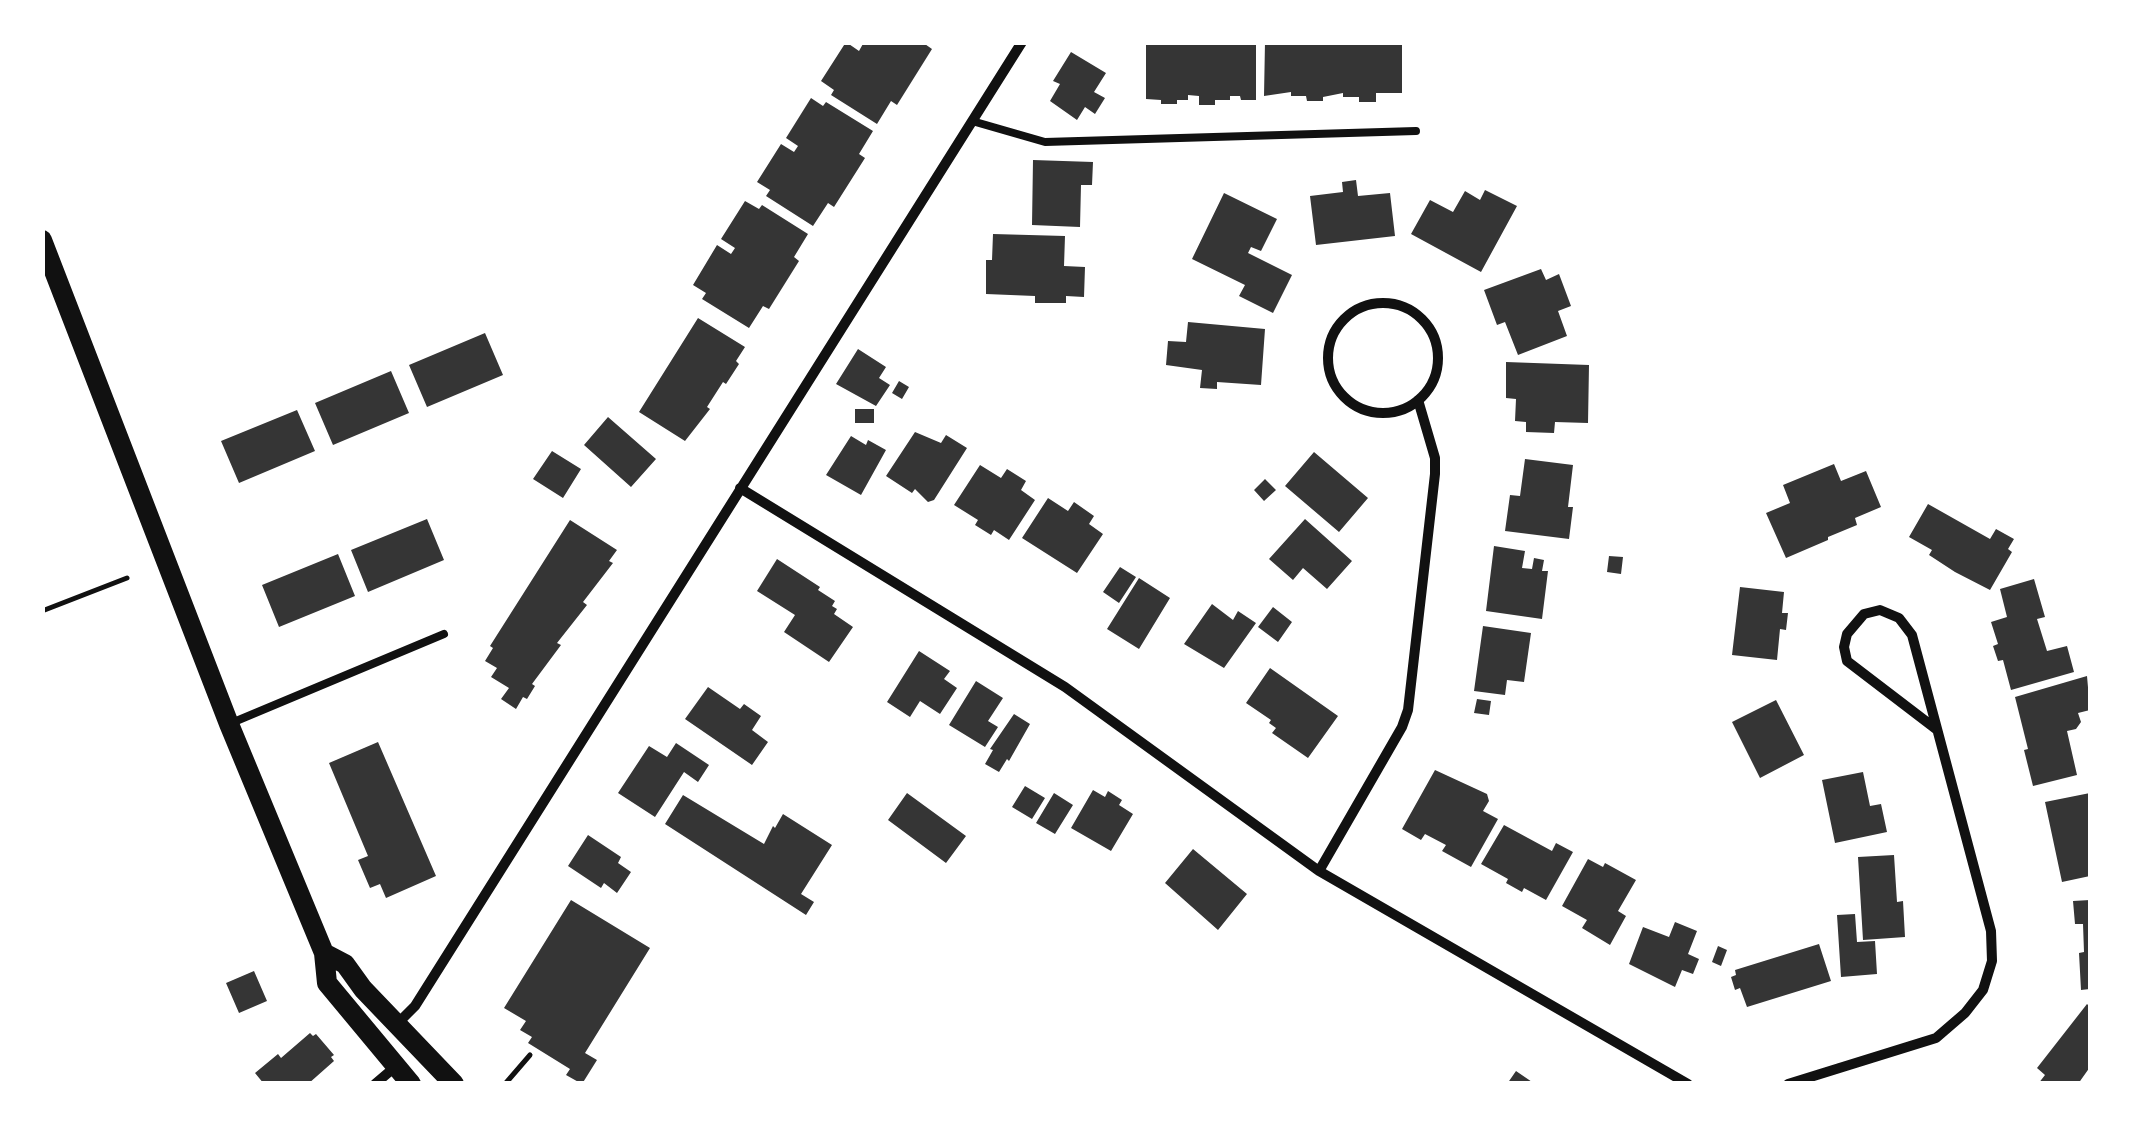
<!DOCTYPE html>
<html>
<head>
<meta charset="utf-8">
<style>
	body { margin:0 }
	#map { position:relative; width:2133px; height:1126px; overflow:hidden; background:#fff; font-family:"Roboto Condensed",sans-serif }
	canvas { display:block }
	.frame { position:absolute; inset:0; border:45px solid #fff; pointer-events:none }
</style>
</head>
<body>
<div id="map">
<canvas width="2133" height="1126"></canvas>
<div class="frame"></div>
</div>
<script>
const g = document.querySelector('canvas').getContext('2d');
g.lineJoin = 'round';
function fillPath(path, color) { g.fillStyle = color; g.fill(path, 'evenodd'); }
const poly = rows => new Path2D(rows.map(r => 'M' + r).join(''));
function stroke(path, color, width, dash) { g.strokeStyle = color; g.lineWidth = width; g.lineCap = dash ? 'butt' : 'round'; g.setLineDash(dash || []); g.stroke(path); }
const building = poly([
	[846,42,859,51,864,42,922,42,932,49,897,105,891,101,877,124,831,95,834,90,821,81],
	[1146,42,1256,42,1256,100,1241,100,1240,96,1230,96,1230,100,1215,100,1215,105,1199,105,1199,96,1188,95,1188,100,1177,100,1177,104,1161,104,1161,100,1146,99],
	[1265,42,1402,42,1402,93,1376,93,1376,102,1359,102,1359,97,1343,97,1343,93,1323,97,1323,101,1307,101,1306,96,1291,96,1291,92,1264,96],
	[1071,52,1106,73,1094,92,1105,98,1095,114,1085,107,1077,120,1050,101,1060,84,1053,81],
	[811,98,823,106,826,102,873,131,859,154,865,158,834,207,828,203,813,226,766,196,770,190,757,182,781,144,794,152,798,146,786,138],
	[1033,160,1093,162,1092,185,1081,185,1080,227,1032,225],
	[1356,180,1358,196,1390,193,1395,236,1316,245,1310,196,1343,192,1342,182],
	[1485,190,1517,206,1481,272,1411,234,1430,200,1453,212,1465,191,1480,200],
	[1224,193,1277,219,1261,251,1251,247,1248,253,1292,275,1273,313,1239,296,1245,285,1192,259],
	[745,201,759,209,762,205,808,234,794,257,799,261,769,309,763,306,749,328,702,299,706,293,693,285,717,245,731,254,735,248,721,239],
	[993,234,1065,236,1064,266,1085,267,1084,297,1066,296,1066,303,1035,303,1035,296,986,294,986,260,992,260],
	[1541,269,1546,280,1559,274,1571,306,1558,311,1567,336,1518,355,1505,322,1497,325,1484,290],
	[698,318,745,347,736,361,739,364,726,384,723,382,707,407,710,409,685,441,639,412],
	[1188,322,1265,329,1261,385,1217,382,1217,389,1200,388,1202,370,1166,365,1168,341,1186,342],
	[485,333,503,375,427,407,409,365],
	[858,349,886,367,879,378,890,385,876,406,836,384],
	[1506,362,1589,365,1588,423,1555,422,1554,433,1526,432,1526,422,1515,421,1516,399,1506,398],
	[391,371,409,413,333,445,315,403],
	[899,381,909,387,902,399,892,393],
	[855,409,874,409,874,423,855,423],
	[297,410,315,451,239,483,221,441],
	[608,417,656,459,631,487,584,445],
	[915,432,941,443,946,435,967,448,934,500,928,502,915,489,912,493,886,476],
	[851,436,866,445,868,440,886,450,861,495,826,475],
	[552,451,581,469,563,498,533,479],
	[1314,452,1368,498,1339,532,1285,486],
	[1525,459,1573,465,1568,507,1573,507,1569,539,1505,531,1510,495,1520,496],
	[1834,464,1841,481,1866,471,1881,507,1855,518,1857,525,1828,537,1828,540,1786,558,1766,513,1790,503,1783,485],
	[980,465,1001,478,1007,469,1026,481,1021,490,1035,500,1009,540,994,530,991,535,975,525,978,520,954,505],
	[1265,479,1276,490,1264,501,1254,490],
	[1048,498,1068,511,1074,502,1094,516,1089,524,1103,534,1077,573,1022,538],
	[1928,504,1990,539,1996,529,2014,539,2008,549,2012,552,1990,590,1955,572,1929,555,1932,550,1909,537],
	[427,519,444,560,368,592,351,550],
	[1305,519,1352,561,1327,589,1303,568,1293,580,1269,559],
	[570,520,617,550,609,561,613,563,583,602,587,605,557,643,561,645,532,684,535,686,527,699,523,697,516,709,501,699,509,688,491,677,497,668,485,661,493,648,490,646],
	[1494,546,1525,551,1522,568,1532,569,1534,558,1544,560,1542,571,1548,571,1542,619,1486,611],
	[338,554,355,596,279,627,262,585],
	[1609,556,1623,557,1621,574,1607,572],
	[777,559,820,587,818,590,835,601,832,606,837,609,834,614,853,627,829,662,784,632,795,615,757,591],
	[1120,567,1136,577,1119,603,1103,592],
	[1139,578,1170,598,1139,649,1107,629],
	[2034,579,2045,617,2037,619,2047,651,2067,646,2074,672,2011,690,2003,660,1998,661,1993,646,1998,644,1991,622,2007,617,2000,589],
	[1740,587,1784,592,1782,613,1788,613,1786,630,1780,629,1777,660,1732,655],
	[1212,604,1233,620,1238,611,1256,623,1224,668,1184,644],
	[1273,607,1292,622,1278,642,1258,627],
	[1483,626,1531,633,1524,682,1507,680,1505,695,1474,691],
	[919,651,950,671,944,679,957,688,940,714,920,701,910,717,887,702],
	[1270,668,1338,716,1308,758,1272,733,1276,728,1269,723,1271,720,1246,703],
	[2087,676,2090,710,2078,713,2081,722,2076,729,2067,731,2077,775,2033,786,2024,750,2028,749,2015,697],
	[976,681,1003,698,988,721,998,727,985,747,949,725],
	[708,687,740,709,744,704,761,716,752,730,768,742,752,765,685,719],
	[1477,699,1491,701,1489,715,1474,713],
	[1776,700,1804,755,1760,778,1732,722],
	[1014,714,1030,724,1009,761,1007,759,999,772,985,764,993,750,990,749],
	[378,742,436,876,386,898,380,884,370,888,358,860,368,856,329,763],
	[676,743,709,765,698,782,684,772,655,817,618,793,649,746,667,757],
	[1435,770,1487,794,1489,801,1483,811,1498,819,1471,867,1442,851,1446,845,1425,834,1421,840,1402,829],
	[1863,772,1870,806,1881,804,1887,832,1835,843,1822,780],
	[1025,786,1045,798,1032,819,1012,807],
	[1093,790,1105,797,1108,791,1122,800,1119,805,1133,814,1111,851,1071,828],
	[907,793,966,836,946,863,888,820],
	[1054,793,1073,805,1055,834,1036,823],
	[2090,793,2090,876,2062,882,2045,802],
	[683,795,764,844,773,826,775,828,783,814,832,845,801,894,814,902,806,915,665,824],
	[1504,825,1552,851,1556,843,1573,852,1546,900,1524,888,1522,892,1506,883,1508,879,1481,864],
	[588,835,621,857,618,863,631,872,617,893,604,883,601,888,568,866],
	[1193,849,1247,894,1218,930,1165,883],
	[1894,855,1897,902,1903,901,1905,937,1863,940,1858,857],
	[1588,859,1603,867,1605,863,1636,880,1618,911,1626,916,1610,945,1582,928,1587,920,1562,906],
	[571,900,650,948,585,1053,597,1060,582,1084,566,1075,570,1069,528,1043,532,1037,520,1030,526,1021,504,1008],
	[2090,900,2090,989,2081,990,2079,953,2084,952,2083,924,2075,924,2073,901],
	[1855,914,1857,942,1875,941,1877,974,1841,977,1837,915],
	[1675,922,1697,931,1688,954,1699,959,1693,974,1682,970,1675,987,1629,964,1643,927,1669,937],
	[1819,944,1831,981,1747,1007,1740,988,1735,990,1731,977,1736,975,1735,970],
	[1718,946,1727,950,1721,966,1712,962],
	[254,971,267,1001,239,1013,226,983],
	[2087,1004,2090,1007,2090,1067,2078,1084,2038,1084,2045,1075,2037,1068],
	[310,1033,313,1036,316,1034,334,1055,331,1057,334,1061,308,1084,264,1084,255,1073,278,1054,281,1058],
	[1516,1071,1535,1084,1507,1084]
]);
const path = poly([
	[42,611,127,578],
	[505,1084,530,1055]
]);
const service = poly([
	[972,121,1045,142,1416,131],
	[229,724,444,634]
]);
const minor = poly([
	'1328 358a55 55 0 1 1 110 0a55 55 0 1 1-110 0Z',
	[740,488,1065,687,1319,871,1688,1084],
	[1319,871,1402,727,1408,710,1435,474,1435,458,1418,400],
	[397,1024,415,1006,1022,42],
	[375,1084,395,1067],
	[1788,1084,1936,1038,1965,1013,1983,990,1992,961,1991,931,1912,635,1899,618,1880,610,1864,614,1847,634,1844,647,1847,661,1936,729]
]);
const secondary = poly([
	[42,240,229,724,324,953,327,983,411,1084],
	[324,953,345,964,363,989,454,1084]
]);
fillPath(building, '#353535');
stroke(path, '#111', 5);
stroke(service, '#111', 8);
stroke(minor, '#111', 10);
stroke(secondary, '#111', 20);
</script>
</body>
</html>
